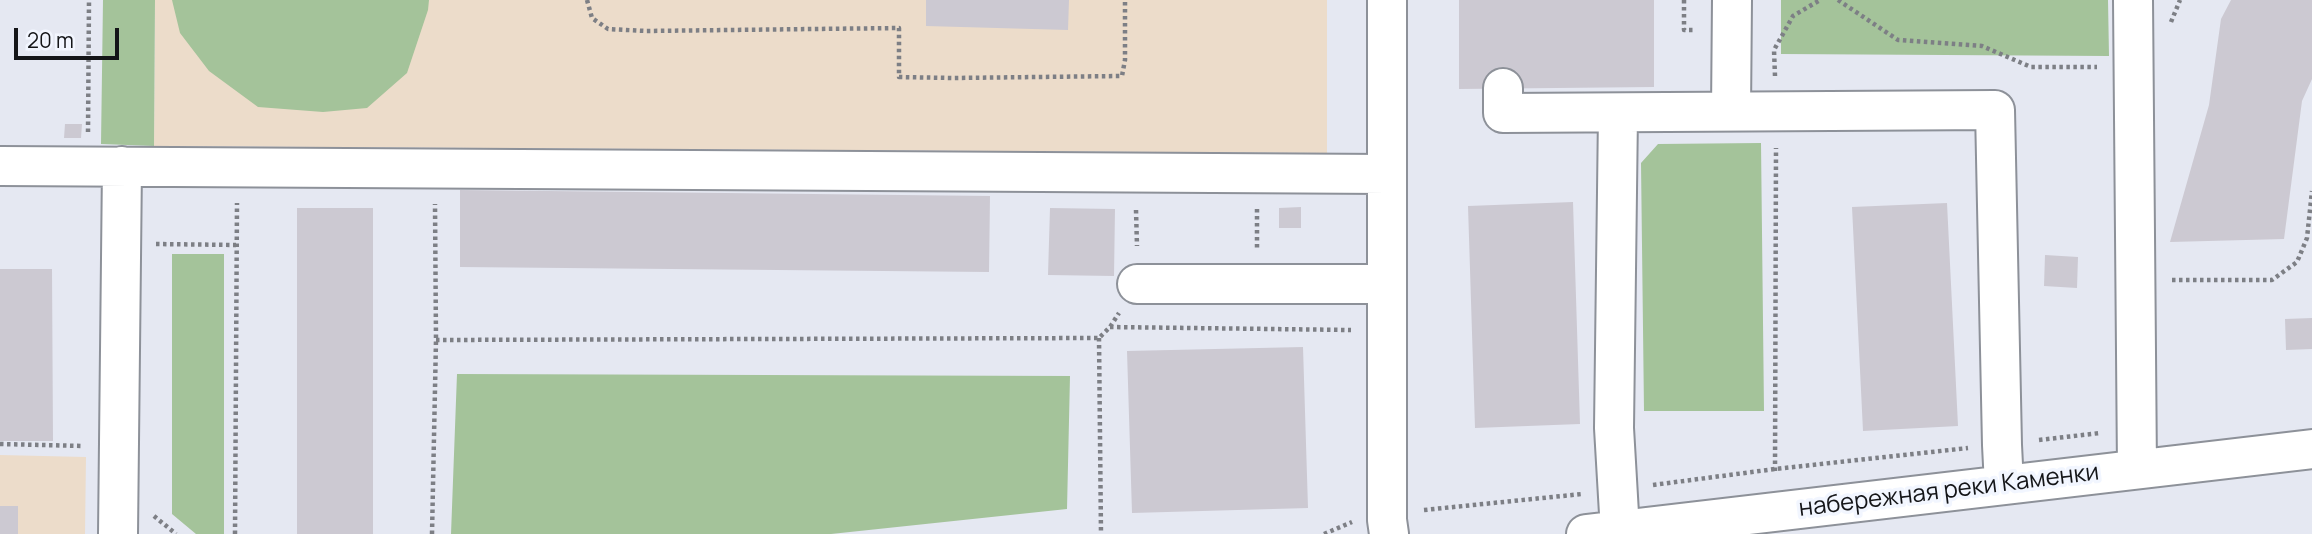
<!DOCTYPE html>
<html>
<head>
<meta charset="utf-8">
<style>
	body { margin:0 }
	#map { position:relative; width:2312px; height:534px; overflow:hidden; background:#e5e8f2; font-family:Manrope,sans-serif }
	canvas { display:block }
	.scale { position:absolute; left:14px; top:28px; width:105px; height:32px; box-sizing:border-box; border:4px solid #141518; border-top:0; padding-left:9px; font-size:21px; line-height:24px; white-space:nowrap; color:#141518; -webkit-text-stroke:5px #f2f6ff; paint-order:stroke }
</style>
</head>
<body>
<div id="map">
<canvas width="2312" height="534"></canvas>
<div class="scale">20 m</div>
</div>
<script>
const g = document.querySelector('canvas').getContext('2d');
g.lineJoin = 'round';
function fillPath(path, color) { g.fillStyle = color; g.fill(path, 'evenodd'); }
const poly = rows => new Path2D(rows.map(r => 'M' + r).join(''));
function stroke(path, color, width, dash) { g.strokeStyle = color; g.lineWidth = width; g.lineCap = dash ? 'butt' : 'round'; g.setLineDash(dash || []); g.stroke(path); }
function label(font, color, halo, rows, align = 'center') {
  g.font = font + ' Manrope,sans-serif'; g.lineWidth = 7; g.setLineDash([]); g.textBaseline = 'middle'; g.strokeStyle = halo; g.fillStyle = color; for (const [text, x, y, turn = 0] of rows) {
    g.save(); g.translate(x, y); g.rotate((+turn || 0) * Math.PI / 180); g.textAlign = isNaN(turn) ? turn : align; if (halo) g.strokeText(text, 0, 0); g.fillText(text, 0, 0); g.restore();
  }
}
const education = poly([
	[155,0,1327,0,1327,153,154,146],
	[0,455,86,457,85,534,0,534]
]);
const green = poly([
	[103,0,155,0,154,146,101,144],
	[172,0,429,0,428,10,407,73,367,108,323,112,258,107,209,71,180,33],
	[1781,0,2108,0,2109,56,1781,54],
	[1761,143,1764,411,1644,411,1641,163,1658,144],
	[172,254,224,254,224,534,196,534,172,514],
	[457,374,1070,376,1067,509,831,534,451,534]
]);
const building = poly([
	[926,0,1069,0,1068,30,926,26],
	[1459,0,1654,0,1654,87,1459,89],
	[2231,0,2312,0,2312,79,2302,101,2284,239,2170,242,2209,105,2221,19],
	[65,124,82,124,81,138,64,138],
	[460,190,990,196,989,272,460,267],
	[1573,202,1580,424,1475,428,1468,206],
	[1947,203,1958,426,1863,431,1852,207],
	[1301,207,1301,228,1279,228,1279,208],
	[297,208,373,208,373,534,297,534],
	[1050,208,1115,209,1114,276,1048,275],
	[2045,255,2078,257,2077,288,2044,286],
	[0,269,52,269,53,441,0,441],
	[2312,318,2312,349,2286,350,2285,319],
	[1303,347,1308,508,1132,513,1127,351],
	[0,506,18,506,18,534,0,534]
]);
const path = poly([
	[587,0,592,18,608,29,646,31,899,28,899,77,952,78,1122,76,1125,60,1125,0],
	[1684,0,1684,30,1695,30],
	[1838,0,1898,40,1982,46,2031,67,2097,67],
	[2171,22,2180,0],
	[1775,76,1774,50,1793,16,1820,0],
	[88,132,89,0],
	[1257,209,1257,249],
	[1136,210,1137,246],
	[156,244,236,245],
	[2172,280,2272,280,2297,262,2307,238,2312,191],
	[1110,327,1351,330],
	[1099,338,1101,534],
	[436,340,1099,338,1110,327,1119,313],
	[2039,440,2100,433],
	[0,444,83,446],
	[1775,471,1776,148],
	[1653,485,1775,469,1968,448],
	[1424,510,1582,494],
	[154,516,176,534],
	[235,534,237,203],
	[432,534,436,340,435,204],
	[1324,534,1352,522]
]);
const minor = poly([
	[1387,0,1387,520,1389,534],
	[2133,0,2137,469],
	[1503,88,1503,113,1995,110,2002,445,2004,485],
	[1731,111,1732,0],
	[1618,113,1614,428,1620,531],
	[0,166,1387,174],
	[1137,284,1387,284],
	[118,534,122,166],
	[1586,534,2312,449]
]);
const streetNames = [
	["набережная реки Каменки",1949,491,-7]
];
fillPath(education, '#ecdcca');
fillPath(green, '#a4c39a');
fillPath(building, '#ccc9d2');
stroke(minor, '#8d9199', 42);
stroke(path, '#7d7f85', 4.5, [3.5, 3.5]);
stroke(minor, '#fff', 38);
label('24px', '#141518', '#f2f6ff', streetNames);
</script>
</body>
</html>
